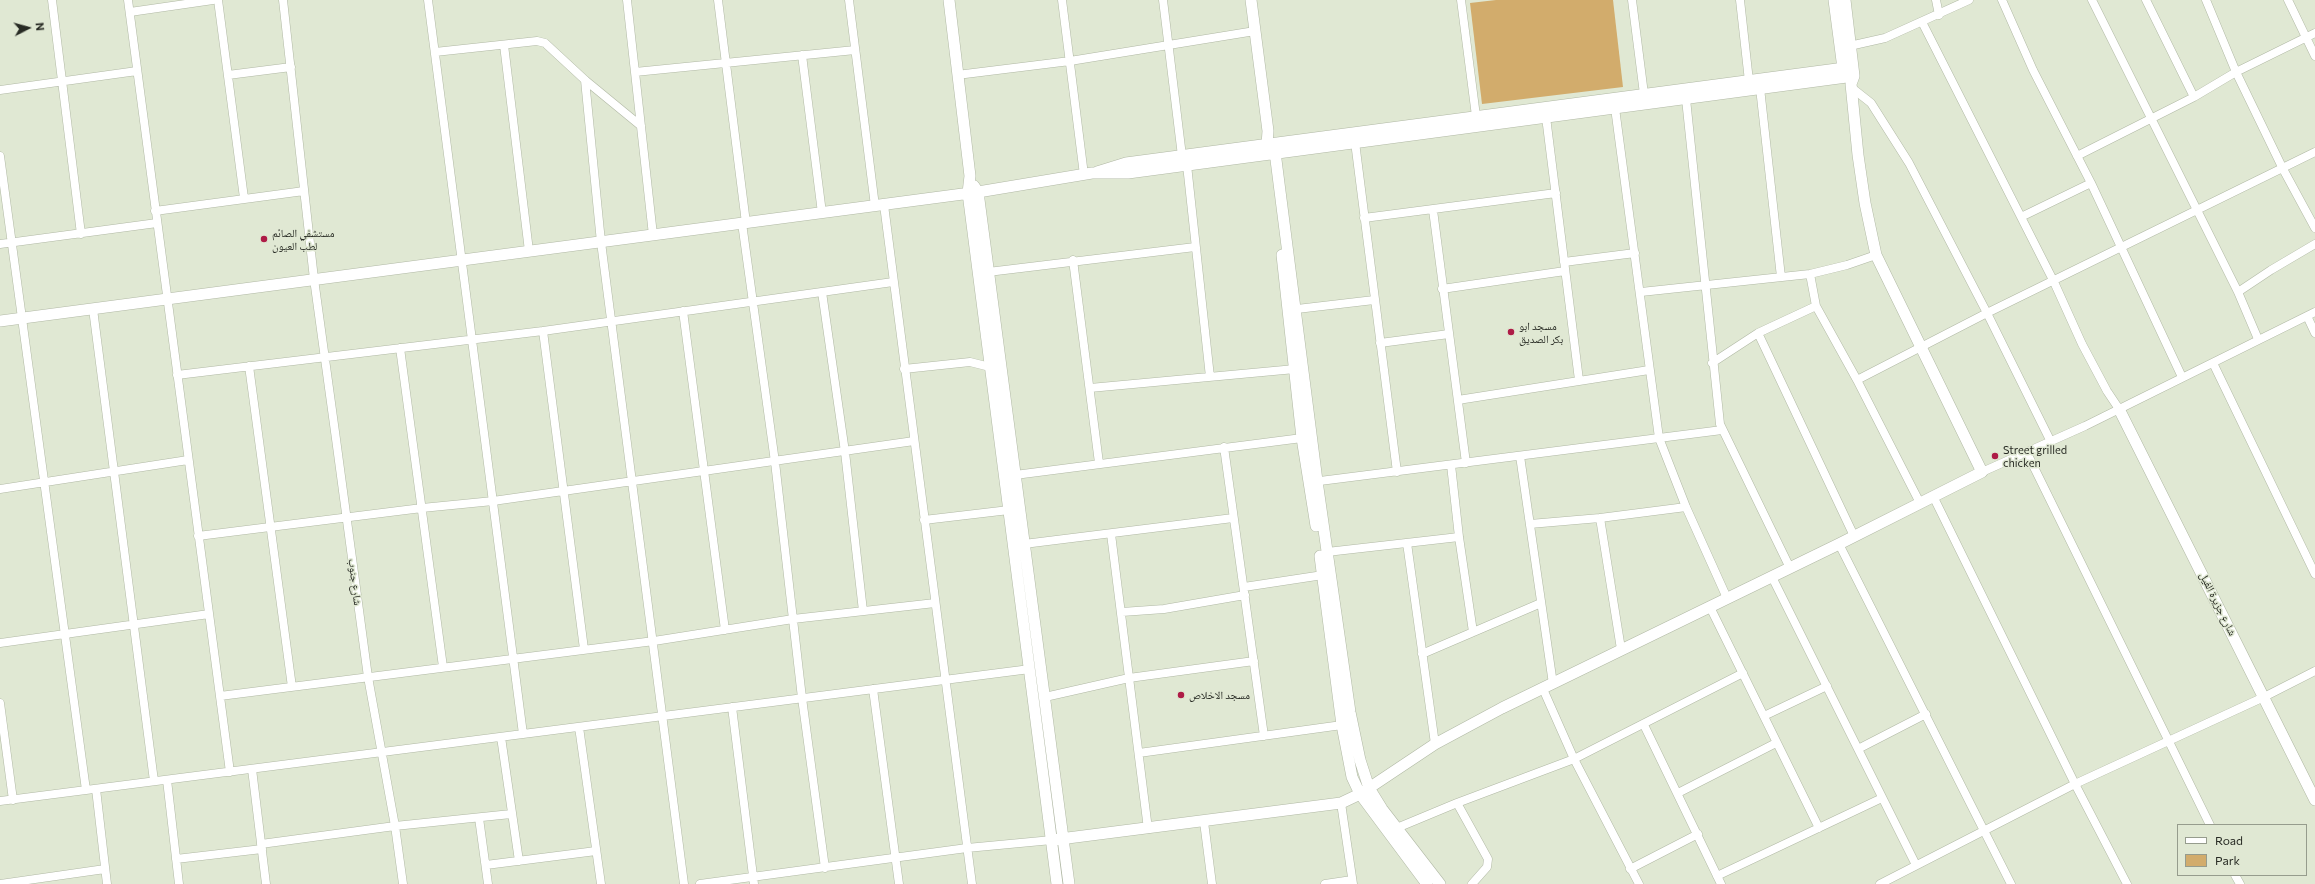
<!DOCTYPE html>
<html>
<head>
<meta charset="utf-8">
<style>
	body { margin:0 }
	#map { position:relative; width:2315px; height:884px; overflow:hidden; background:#e0e8d3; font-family:Commissioner,sans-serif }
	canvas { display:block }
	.legend { position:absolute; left:2177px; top:824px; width:130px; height:52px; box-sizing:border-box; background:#e0e8d3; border:1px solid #969c8d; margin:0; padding:5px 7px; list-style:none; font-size:12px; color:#282b24 }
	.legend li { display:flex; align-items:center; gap:8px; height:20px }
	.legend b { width:20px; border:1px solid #969c8d }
	.north { position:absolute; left:8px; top:8px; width:40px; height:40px; -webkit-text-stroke:3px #e0e8d3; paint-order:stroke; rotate:84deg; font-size:11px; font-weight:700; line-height:16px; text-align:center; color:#282b24 }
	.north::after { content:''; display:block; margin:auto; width:14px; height:18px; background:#282b24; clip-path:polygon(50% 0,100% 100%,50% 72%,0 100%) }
</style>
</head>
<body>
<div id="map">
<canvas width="2315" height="884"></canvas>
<ul class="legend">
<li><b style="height:5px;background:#fff"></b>Road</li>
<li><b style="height:11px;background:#d2ac6c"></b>Park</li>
</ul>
<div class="north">N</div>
</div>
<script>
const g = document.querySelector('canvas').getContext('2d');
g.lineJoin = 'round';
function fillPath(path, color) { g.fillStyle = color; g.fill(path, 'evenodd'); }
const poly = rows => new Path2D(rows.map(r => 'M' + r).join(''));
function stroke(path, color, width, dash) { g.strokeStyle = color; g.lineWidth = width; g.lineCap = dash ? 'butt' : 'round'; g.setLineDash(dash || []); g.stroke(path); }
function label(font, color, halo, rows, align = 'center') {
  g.font = font + ' Commissioner,"Noto Naskh Arabic",sans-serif'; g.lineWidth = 3; g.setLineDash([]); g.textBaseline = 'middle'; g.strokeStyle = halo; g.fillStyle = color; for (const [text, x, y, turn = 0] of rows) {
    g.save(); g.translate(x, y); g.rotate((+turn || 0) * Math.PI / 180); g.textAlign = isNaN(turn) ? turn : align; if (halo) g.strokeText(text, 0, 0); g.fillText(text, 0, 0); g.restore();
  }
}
const green = poly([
	[1496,0,1613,0,1623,87,1482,104,1470,3]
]);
const street = poly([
	[52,0,81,234],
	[128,0,230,772],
	[218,0,244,198],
	[283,0,314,279,336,439,368,677,395,826,403,884],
	[428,0,523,734],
	[627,0,653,235],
	[718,0,746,223],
	[849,0,875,206],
	[1062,0,1084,175],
	[1163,0,1182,156],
	[1461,0,1476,116],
	[1632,0,1644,94],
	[1740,0,1749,81],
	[1936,0,1939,15],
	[2002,0,2033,70,2091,183,2182,377],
	[2092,0,2238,292,2258,339],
	[2146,0,2194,97],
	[2206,0,2236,72,2283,169,2315,228],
	[2288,0,2315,56],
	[130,12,213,0],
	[1922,22,2054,282,2082,344,2107,391,2119,409],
	[504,45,529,251],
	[1845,47,1885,38,1969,0],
	[435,52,537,41,545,43,585,80,641,126],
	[802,55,822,213],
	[635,72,855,50],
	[228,75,291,67],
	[957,75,1070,61,1255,31],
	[585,80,601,242,684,884],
	[1760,88,1781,277],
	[1852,88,1871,103,1909,163,1987,313,2051,442],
	[0,90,137,71],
	[1686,99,1720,424,1790,568],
	[1615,108,1659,438,1686,507,1727,598],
	[1546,117,1579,380],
	[1355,142,1397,472],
	[0,156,86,790],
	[2077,156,2194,97,2236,72,2315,33],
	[1187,165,1210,377],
	[884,205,972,884],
	[1433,210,1466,463],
	[155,211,304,191],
	[2021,217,2091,183],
	[1364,218,1556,193],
	[742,223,775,462,802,698,825,868],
	[0,244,157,223],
	[1073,260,1099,463],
	[1564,262,1635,253],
	[988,272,1195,247],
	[1810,274,1816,306,1857,380,1920,503],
	[1442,289,1565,271],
	[822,292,845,452,863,611],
	[1641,292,1810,274,1847,265,1876,255],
	[2238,292,2271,270,2315,244],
	[93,309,154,781],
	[1297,309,1374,300],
	[683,311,725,630],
	[2307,316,2315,333],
	[543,331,584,649],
	[1758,333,1854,536],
	[1380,343,1449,334],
	[400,348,443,667],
	[1712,363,1758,333,1816,306],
	[2213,363,2315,574],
	[249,366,292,687],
	[904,369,970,362,990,367],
	[177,375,543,331,893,282],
	[1857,380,1987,313,2315,152],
	[1090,388,1295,369],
	[1458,400,1649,370],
	[1224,447,1264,736],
	[2027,453,2210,825],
	[1520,456,1553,684],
	[1451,465,1459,537,1473,632],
	[1982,472,2085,426,2315,312],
	[1015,475,1302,438],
	[1312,482,1722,430],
	[0,489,188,460],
	[1933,496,2075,784,2127,884],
	[1600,518,1621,649],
	[924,520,1009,510],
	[1530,524,1600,518,1686,507],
	[1111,534,1148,829],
	[198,536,422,508,493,501,914,441],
	[1407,543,1435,744],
	[1024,544,1233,518],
	[1839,544,2011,884],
	[1327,552,1459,537],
	[1772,577,1916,865],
	[1244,587,1323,575],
	[1710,607,1819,828],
	[1122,612,1164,609,1245,595],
	[0,643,209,614],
	[1422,654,1541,603],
	[873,689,899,884],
	[1543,689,1574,759,1639,884],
	[220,696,654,641,793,619,935,603],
	[1045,697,1129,678,1254,661],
	[0,703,13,800],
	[732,707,754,884],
	[1764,716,1827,686],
	[1644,725,1721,884],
	[579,727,601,884],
	[501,737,519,861],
	[1858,749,1926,714],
	[1139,753,1342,725],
	[252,769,266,884],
	[167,780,179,884],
	[96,789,107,884],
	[1678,793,1776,743],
	[0,801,1030,669],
	[1341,803,1353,884],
	[1457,803,1488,859,1487,867,1472,884],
	[479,818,488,884],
	[1204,822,1212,884],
	[1392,830,1457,803,1574,759,1743,673],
	[261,844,395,826,511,814],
	[176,859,262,849],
	[486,865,596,851],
	[1630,869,1698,834],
	[2235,875,2240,884],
	[1717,876,1882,798],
	[0,884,105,869],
	[700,884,967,848,1052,840],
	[1325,884,1352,880],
	[1880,884,2075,784,2264,697,2315,671]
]);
const secondary = poly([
	[949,0,970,176,968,193,1057,884],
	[1251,0,1268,131,1267,145],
	[1834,0,1844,76],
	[1275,152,1317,481,1350,712,1360,760,1369,788,1382,809,1440,884],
	[1097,172,1126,163,1852,67],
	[974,186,978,192,1069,884],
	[1282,255,1302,438,1316,526],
	[0,321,978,192,1092,173,1128,173,1854,76],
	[2119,409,2315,800],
	[1320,556,1342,725,1352,777,1360,794,1427,884],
	[1052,840,1341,803,1360,794,1435,744,1502,708,1839,544,1982,472,1876,255,1865,203,1858,155,1851,84,1854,76,1845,0]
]);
const markers = [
	[264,239,4,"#ae1b46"],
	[1511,332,4,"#ae1b46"],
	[1995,456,4,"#ae1b46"],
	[1181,695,4,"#ae1b46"]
];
const poiNames = [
	["مستشفي الصائم",272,233],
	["لطب العيون",272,246],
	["مسجد ابو",1519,326],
	["بكر الصديق",1519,339],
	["Street grilled",2003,450],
	["chicken",2003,463],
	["مسجد الاخلاص",1189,695]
];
const streetNames = [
	["شارع جنوب",355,582,83],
	["شارع جزيرة الفيل",2218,604,64]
];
fillPath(green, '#d2ac6c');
stroke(street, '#b0b8a4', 9);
stroke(secondary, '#b0b8a4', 12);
stroke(street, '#fff', 8);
stroke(secondary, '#fff', 11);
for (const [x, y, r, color] of markers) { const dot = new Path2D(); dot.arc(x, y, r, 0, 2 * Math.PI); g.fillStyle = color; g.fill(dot); stroke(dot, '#e0e8d3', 1.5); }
label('11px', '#282b24', '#e0e8d3', poiNames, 'left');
label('11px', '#282b24', '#e0e8d3', streetNames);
</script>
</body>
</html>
